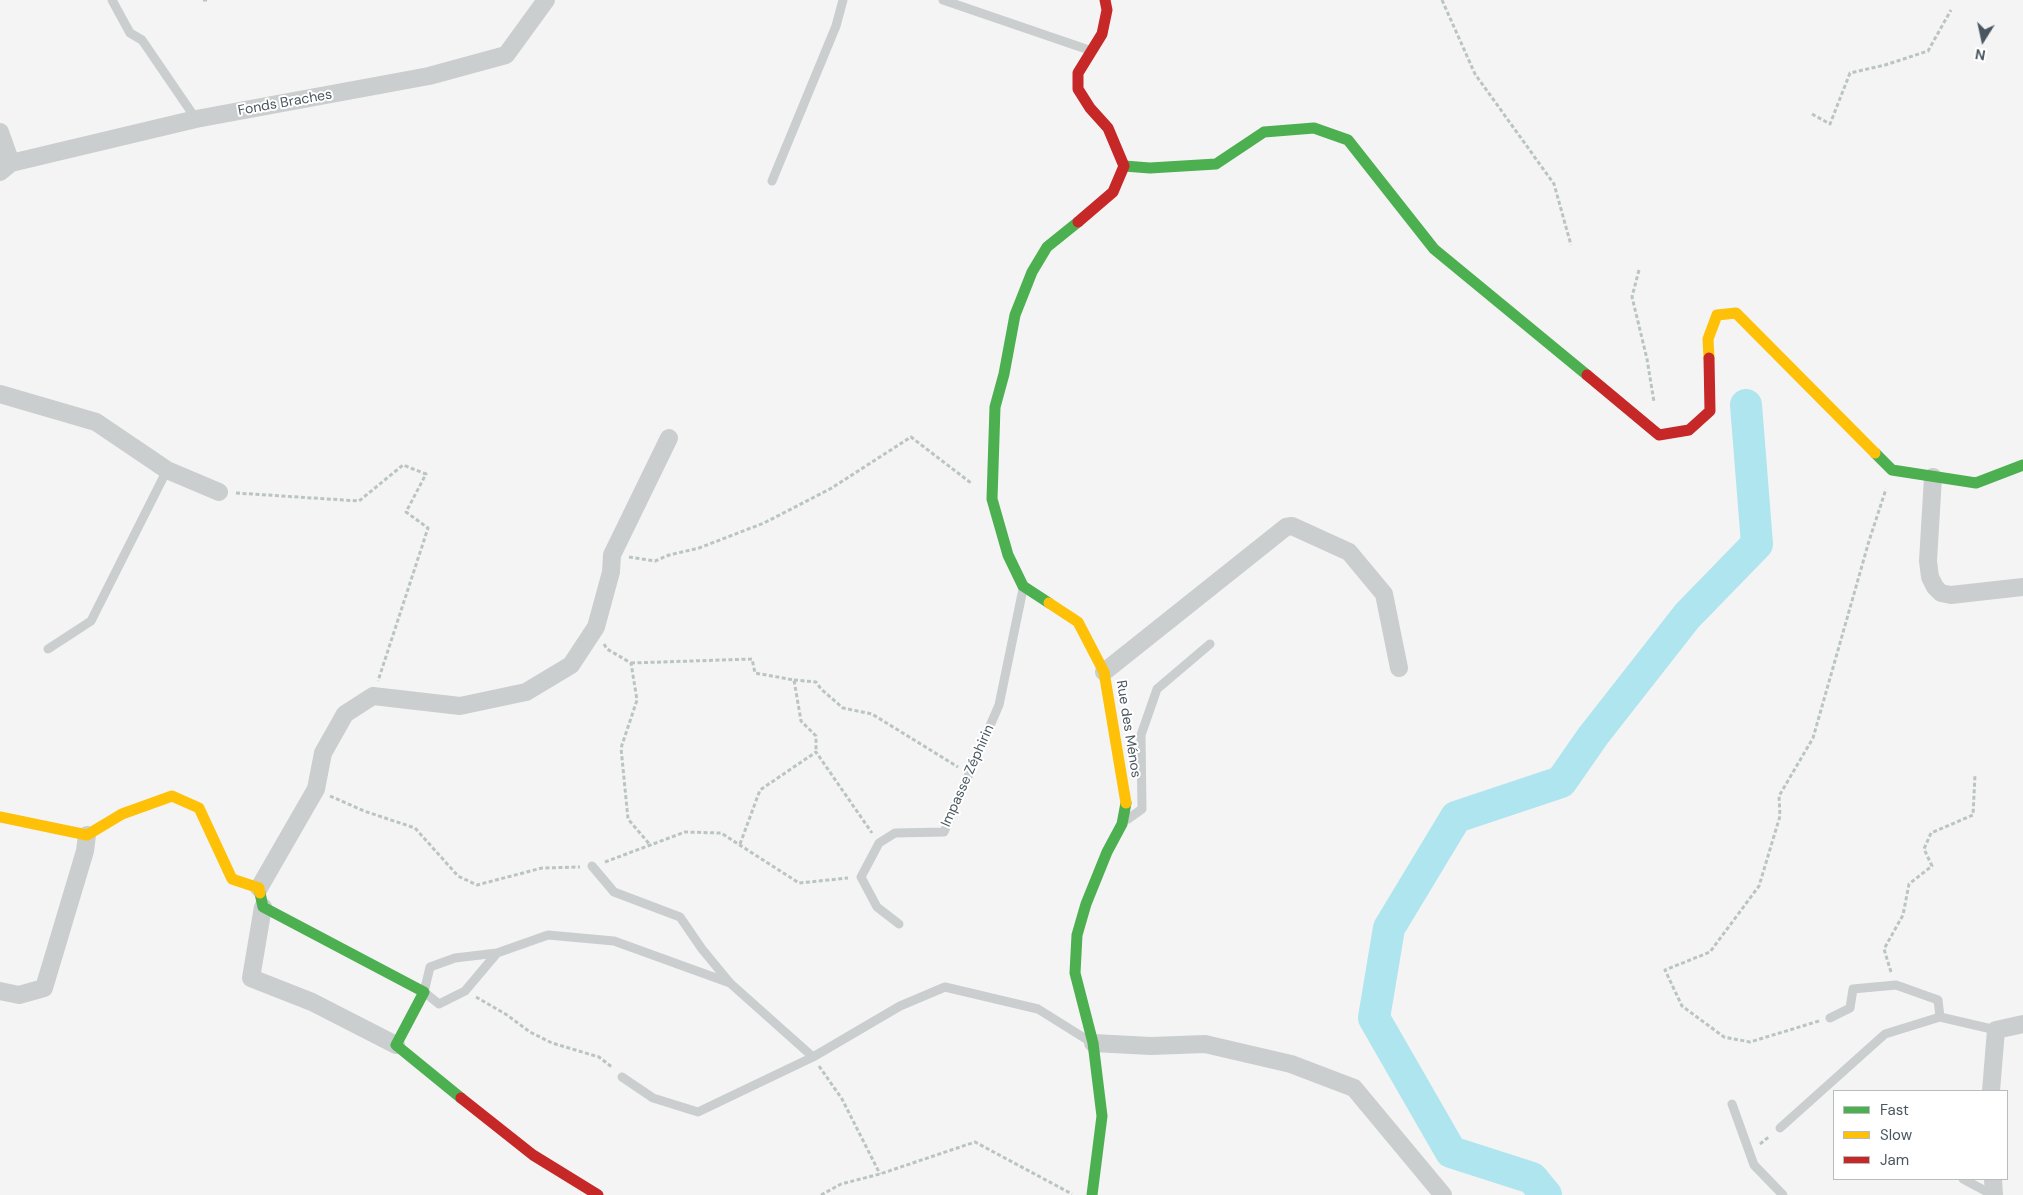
<!DOCTYPE html>
<html>
<head>
<meta charset="utf-8">
<style>
	body { margin:0 }
	#map { position:relative; width:2023px; height:1195px; overflow:hidden; background:#f4f4f4; font-family:"DM Sans",sans-serif }
	canvas { display:block }
	.legend { position:absolute; left:1833px; top:1090px; width:175px; height:90px; box-sizing:border-box; background:#fff; border:1px solid #b7bcbf; margin:0; padding:6px 9px; list-style:none; font-size:15px; color:#4a5760 }
	.legend li { display:flex; align-items:center; gap:10px; height:25px }
	.legend b { width:25px; border:1px solid #b7bcbf }
	.north { position:absolute; left:1958px; top:15px; width:50px; height:50px; -webkit-text-stroke:4px #fff; paint-order:stroke; rotate:190deg; font-size:14px; font-weight:700; line-height:20px; text-align:center; color:#4a5760 }
	.north::after { content:''; display:block; margin:auto; width:18px; height:22px; background:#4a5760; clip-path:polygon(50% 0,100% 100%,50% 72%,0 100%) }
</style>
</head>
<body>
<div id="map">
<canvas width="2023" height="1195"></canvas>
<ul class="legend">
<li><b style="height:6px;background:#4caf50"></b>Fast</li>
<li><b style="height:6px;background:#ffc107"></b>Slow</li>
<li><b style="height:6px;background:#c62828"></b>Jam</li>
</ul>
<div class="north">N</div>
</div>
<script>
const g = document.querySelector('canvas').getContext('2d');
g.lineJoin = 'round';
const poly = rows => new Path2D(rows.map(r => 'M' + r).join(''));
function stroke(path, color, width, dash) { g.strokeStyle = color; g.lineWidth = width; g.lineCap = dash ? 'butt' : 'round'; g.setLineDash(dash || []); g.stroke(path); }
function label(font, color, halo, rows, align = 'center') {
  g.font = font + ' "DM Sans",sans-serif'; g.lineWidth = 4; g.setLineDash([]); g.textBaseline = 'middle'; g.strokeStyle = halo; g.fillStyle = color; for (const [text, x, y, turn = 0] of rows) {
    g.save(); g.translate(x, y); g.rotate((+turn || 0) * Math.PI / 180); g.textAlign = isNaN(turn) ? turn : align; if (halo) g.strokeText(text, 0, 0); g.fillText(text, 0, 0); g.restore();
  }
}
const river = poly([
	[1546,1195,1532,1178,1451,1152,1374,1018,1389,928,1456,817,1561,782,1593,736,1687,616,1757,544,1746,405]
]);
const path = poly([
	[203,0,209,0],
	[1442,0,1475,74,1554,184,1571,245],
	[1812,114,1830,124,1850,73,1885,65,1928,51,1951,10],
	[1639,270,1632,297,1647,359,1654,402],
	[236,493,359,501,403,465,426,474,406,512,428,528,378,681],
	[629,557,655,561,669,555,699,548,764,523,830,489,911,437,971,483],
	[604,644,607,649,631,663,637,700,621,748,628,819,651,846],
	[631,663,752,659,755,673,794,680,801,721,816,736,816,752],
	[794,680,816,682,821,689,843,708,872,714,958,767],
	[330,796,364,811,415,828,458,876,477,885,542,868,580,867],
	[740,844,760,790,816,752,872,833],
	[605,862,685,832,721,833,799,883,848,878],
	[1891,972,1884,949,1903,915,1909,884,1932,866,1924,849,1931,833,1973,815,1975,775],
	[476,997,507,1015,530,1032,552,1043,599,1057,613,1068],
	[1819,1021,1750,1042,1724,1037,1682,1006,1665,970,1710,952,1759,886,1780,816,1779,796,1813,738,1869,541,1886,489],
	[819,1066,842,1099,880,1174],
	[1760,1144,1770,1136],
	[821,1195,841,1184,880,1174,975,1142,1072,1194]
]);
const lane = poly([
	[112,0,130,33,142,40,196,119],
	[943,0,1089,50],
	[772,181,836,26,843,0],
	[48,649,91,621,167,470],
	[1128,819,1142,809,1141,735,1157,689,1210,644],
	[592,866,614,892,680,917,702,949,730,983],
	[899,924,877,907,861,877,879,843,895,833,944,832,999,705,1023,589],
	[497,953,465,991,439,1004,424,992,430,967,455,958,497,953,548,935,614,941,730,983,813,1057],
	[1830,1018,1850,1008,1853,989,1896,985,1938,1000,1940,1017],
	[622,1077,653,1098,698,1112,813,1057,900,1006,945,987,1038,1009,1086,1039],
	[1732,1104,1754,1165,1783,1195],
	[1780,1128,1885,1034,1940,1017,1996,1030],
	[1963,1179,1993,1195]
]);
const street = poly([
	[0,132,11,163],
	[0,172,11,163,196,119,429,76,506,55,546,0],
	[0,394,96,422,167,470,219,492],
	[1933,477,1928,561,1930,577,1935,587,1941,593,1951,595,2023,587],
	[1104,672,1286,527,1292,526,1349,552,1384,594,1399,668],
	[259,888,316,789,323,753,345,714,373,696,460,706,526,692,571,665,596,627,611,572,612,555,669,438],
	[263,907,251,978,312,1002,396,1045],
	[0,991,19,995,44,988,85,851,87,835],
	[1093,1043,1151,1046,1205,1044,1291,1064,1354,1088,1443,1195],
	[1991,1091,1996,1030,2023,1024],
	[1993,1179,1994,1195]
]);
const fast = poly([
	[1124,166,1150,168,1216,164,1264,132,1314,128,1348,140,1434,249,1587,375],
	[1875,453,1892,470,1976,483,2023,465],
	[1049,603,1023,586,1008,555,992,499,995,407,1004,374,1015,315,1032,272,1047,247,1078,222],
	[260,893,263,907,424,992,396,1045,461,1098],
	[1092,1195,1102,1116,1093,1043,1075,973,1077,935,1086,904,1107,852,1122,824,1126,803]
]);
const slow = poly([
	[1709,358,1708,339,1717,315,1736,313,1875,453],
	[1049,603,1078,622,1104,672,1126,803],
	[0,817,87,835,122,814,172,796,199,808,232,879,259,888,260,893]
]);
const jam = poly([
	[1078,222,1113,192,1124,166,1108,128,1090,108,1078,89,1078,73,1102,34,1107,10,1105,0],
	[1587,375,1659,435,1689,430,1710,411,1709,358],
	[461,1098,533,1155,598,1195]
]);
const streetNames = [
	["Fonds Braches",285,103,-10],
	["Rue des Ménos",1128,729,81],
	["Impasse Zéphirin",968,776,-66]
];
stroke(river, '#afe5ee', 32);
stroke(path, '#bac5c1', 3, [4, 2.5]);
stroke(lane, '#cacecf', 9);
stroke(street, '#cacecf', 18);
stroke(fast, '#4caf50', 11);
stroke(slow, '#ffc107', 11);
stroke(jam, '#c62828', 11);
label('14px', '#4a5760', '#fff', streetNames);
</script>
</body>
</html>
